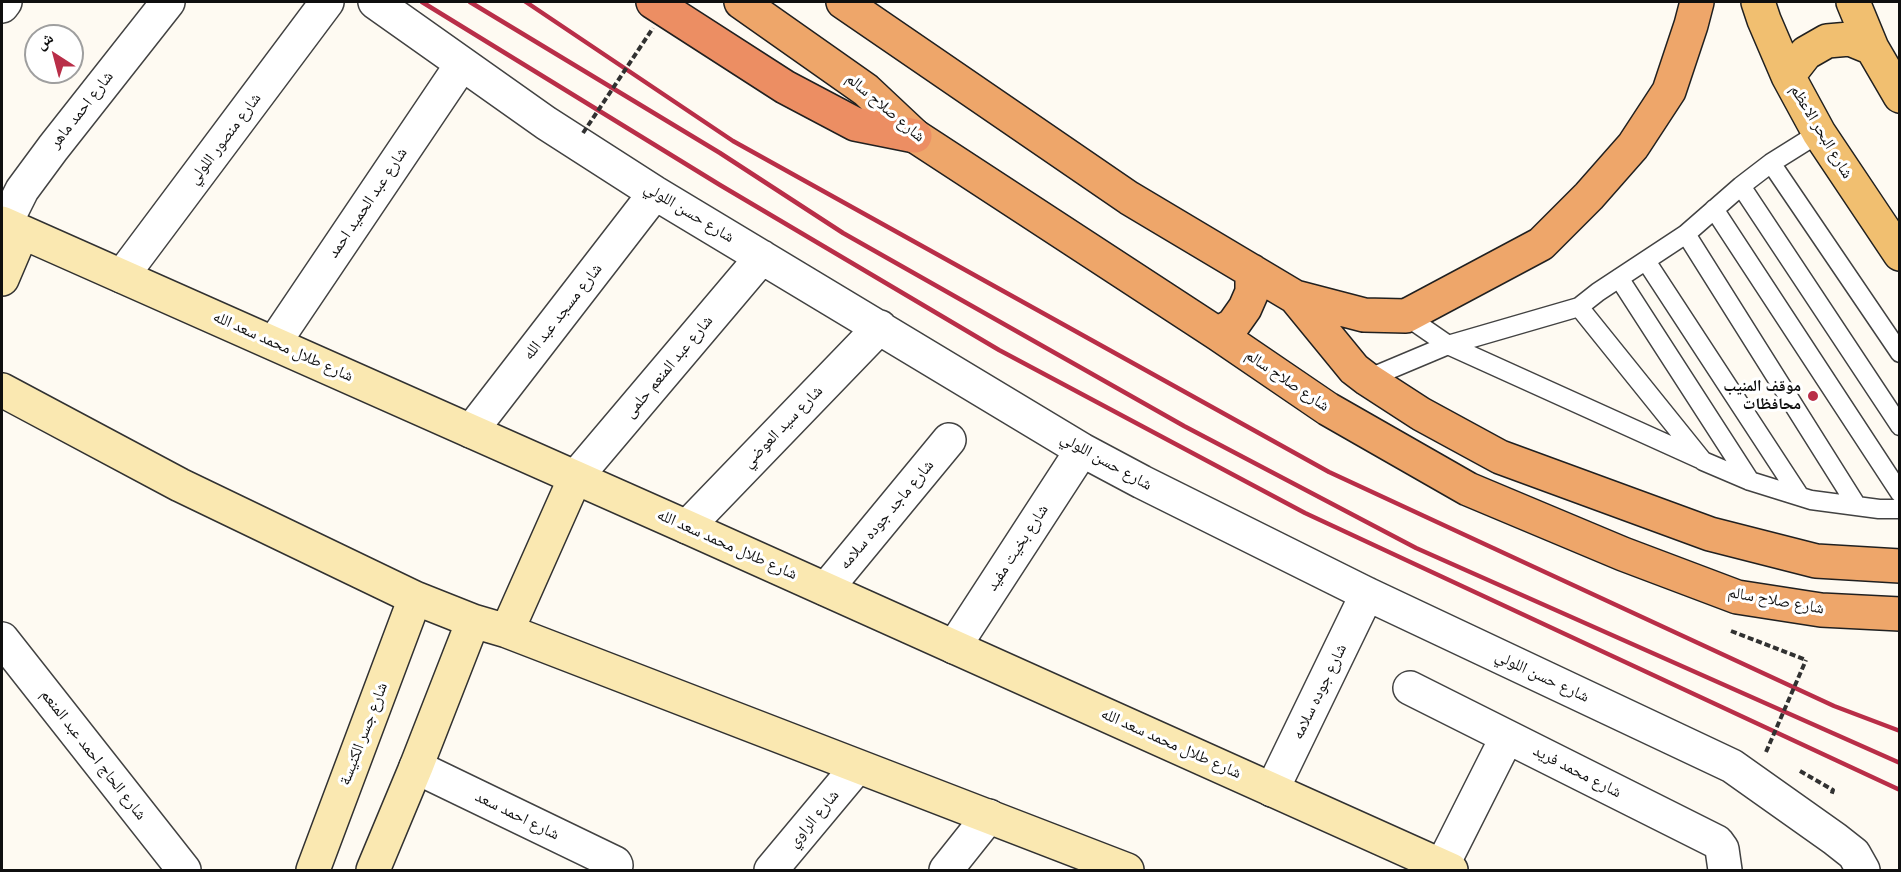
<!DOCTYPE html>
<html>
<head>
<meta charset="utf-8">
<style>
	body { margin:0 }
	#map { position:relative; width:1901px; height:872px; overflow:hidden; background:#fefaf2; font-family:"Times New Roman","Noto Naskh Arabic",serif }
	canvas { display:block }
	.frame { position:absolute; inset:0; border:3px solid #0f0f0f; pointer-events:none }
	.north { position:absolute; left:24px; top:24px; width:60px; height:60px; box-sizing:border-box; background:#fff; border:2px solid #9f9f9f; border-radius:50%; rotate:324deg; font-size:16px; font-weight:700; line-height:24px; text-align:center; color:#0f0f0f }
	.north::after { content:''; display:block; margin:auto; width:21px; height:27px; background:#b92e48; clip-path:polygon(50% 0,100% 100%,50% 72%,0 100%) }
</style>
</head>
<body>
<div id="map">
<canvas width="1901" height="872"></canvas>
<div class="frame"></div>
<div class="north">ش</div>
</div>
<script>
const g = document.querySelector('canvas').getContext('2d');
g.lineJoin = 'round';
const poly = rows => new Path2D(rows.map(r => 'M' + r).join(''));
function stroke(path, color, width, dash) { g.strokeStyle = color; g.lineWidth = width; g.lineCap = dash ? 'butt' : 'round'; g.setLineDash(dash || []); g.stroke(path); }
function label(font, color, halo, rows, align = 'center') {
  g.font = font + ' "Times New Roman","Noto Naskh Arabic",serif'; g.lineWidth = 6; g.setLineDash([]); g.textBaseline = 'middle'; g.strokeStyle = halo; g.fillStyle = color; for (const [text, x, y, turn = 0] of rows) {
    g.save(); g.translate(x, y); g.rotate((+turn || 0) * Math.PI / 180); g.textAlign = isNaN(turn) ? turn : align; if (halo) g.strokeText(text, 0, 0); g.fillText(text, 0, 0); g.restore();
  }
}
const path = poly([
	[1731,631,1806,660],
	[1800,771,1833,790,1831,796]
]);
const service = poly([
	[1771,163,1900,353],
	[1741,186,1900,426],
	[1714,209,1900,493],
	[1686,234,1857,506],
	[1646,261,1799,495],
	[1619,278,1750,481],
	[1579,307,1703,461,1750,481,1811,500,1879,509,1900,509],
	[1406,316,1448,345,1700,459],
	[1367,379,1448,345,1579,307,1598,292,1686,234,1741,186,1771,163,1819,133]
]);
const minor = poly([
	[375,2,546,123,655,193,1082,450,1142,482,1367,594,1732,766,1835,839,1854,854,1863,870],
	[2,6,5,2],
	[5,224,22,190,53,148,168,2],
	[122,276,327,2],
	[274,343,462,64],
	[471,431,655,193],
	[575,478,762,257],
	[687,527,880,327],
	[826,589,949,440],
	[2,639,184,870],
	[954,647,1082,450],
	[1410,688,1717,842,1722,849,1725,870],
	[416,767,615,863,616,865,611,870],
	[1272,790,1367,594],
	[1442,866,1507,737],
	[771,870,857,767],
	[946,870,989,816]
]);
const secondary = poly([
	[2,223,687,527,1451,870],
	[2,279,22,232],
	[2,390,180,485,415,598,473,621,507,631,1127,870],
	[507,631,575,478],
	[313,870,415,598],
	[373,870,416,767,473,621]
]);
const primary = poly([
	[1758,2,1764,20,1788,76,1819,133,1900,254],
	[1853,2,1872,48,1900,96],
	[1788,76,1806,53,1827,41,1850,39,1872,48]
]);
const trunk = poly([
	[741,2,866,90,915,136,1218,334,1328,409,1468,489,1623,554,1737,597,1821,610,1900,614],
	[843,2,1129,198,1295,297,1354,369,1367,379,1421,414,1500,457,1710,534,1816,561,1900,566],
	[1295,297,1364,315,1406,316,1541,244,1589,196,1633,146,1669,91,1691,25,1697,2],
	[1218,334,1233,325,1245,308,1252,292,1252,271]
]);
const motorway = poly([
	[653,2,785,87,855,124,915,136]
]);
const rail = poly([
	[422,2,720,185,999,350,1305,513,1900,790],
	[470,2,720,153,843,233,1184,426,1416,548,1900,763],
	[526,2,733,141,1329,472,1834,706,1900,731]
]);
const pathBridge = poly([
	[583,133,653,28],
	[1766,752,1806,660]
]);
const markers = [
	[1813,396,6,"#b92e48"]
];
const streetNames = [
	["شارع صلاح سالم",885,108,40],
	["شارع احمد ماهر",82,110,-52],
	["شارع البحر الاعظم",1821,132,59],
	["شارع منصور اللولي",225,139,-53],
	["شارع عبد الحميد احمد",368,203,-56],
	["شارع حسن اللولي",689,213,31],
	["شارع مسجد عبد الله",563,312,-52],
	["شارع طلال محمد سعد الله",283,347,24],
	["شارع عبد المنعم حلمى",669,367,-50],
	["شارع صلاح سالم",1287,381,34],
	["شارع سيد العوضي",783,427,-46],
	["شارع حسن اللولي",1106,462,29],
	["شارع ماجد جوده سلامه",887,515,-50],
	["شارع طلال محمد سعد الله",727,545,24],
	["شارع بخيت مفيد",1018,548,-57],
	["شارع صلاح سالم",1776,601,10],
	["شارع حسن اللولي",1542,677,25],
	["شارع جوده سلامه",1320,692,-64],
	["شارع جسر الكنيسة",364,734,-69],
	["شارع طلال محمد سعد الله",1171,744,24],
	["شارع الحاج احمد عبد المنعم",93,755,52],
	["شارع محمد فريد",1577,772,27],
	["شارع احمد سعد",517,816,26],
	["شارع الراوي",814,819,-50]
];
const poiNames = [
	["موقف المنيب",1801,387],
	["محافظات",1801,405]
];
stroke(service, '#424242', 21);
stroke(minor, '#424242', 36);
stroke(secondary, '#313131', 36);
stroke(primary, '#202020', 36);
stroke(trunk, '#202020', 36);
stroke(motorway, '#202020', 36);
stroke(path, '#313131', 4, [6, 3]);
stroke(service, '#fff', 18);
stroke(minor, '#fff', 33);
stroke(secondary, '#fae8b1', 33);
stroke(primary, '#f1bf70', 33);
stroke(trunk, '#eea66a', 33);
stroke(motorway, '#ec8e63', 33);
stroke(rail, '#b92e48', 4.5);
stroke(pathBridge, '#313131', 4, [6, 3]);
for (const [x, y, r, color] of markers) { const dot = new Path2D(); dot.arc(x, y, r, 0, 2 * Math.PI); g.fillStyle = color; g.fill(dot); stroke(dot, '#fff', 2); }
label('16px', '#0f0f0f', '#fff', streetNames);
label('bold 16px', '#0f0f0f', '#fff', poiNames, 'right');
</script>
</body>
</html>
